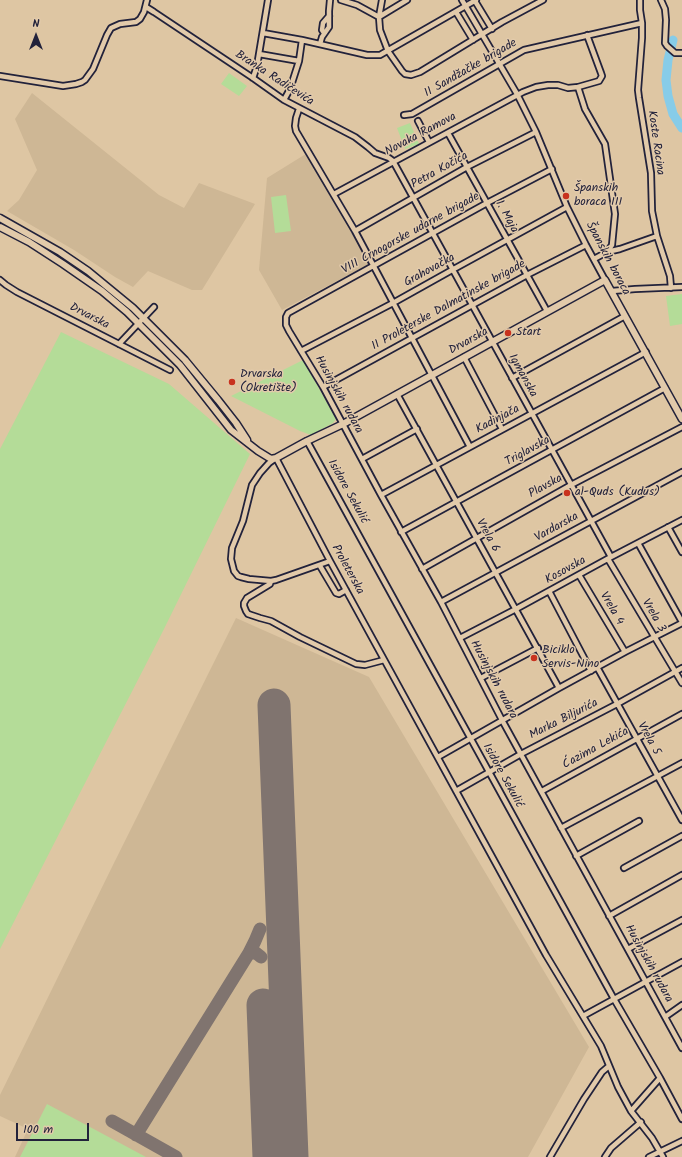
<!DOCTYPE html>
<html>
<head>
<meta charset="utf-8">
<style>
	body { margin:0 }
	#map { position:relative; width:682px; height:1157px; overflow:hidden; background:#dec6a3; font-family:Kalam,sans-serif }
	canvas { display:block }
	.north { position:absolute; left:16px; top:16px; width:40px; height:40px; -webkit-text-stroke:3px #e2caaa; paint-order:stroke; rotate:0deg; font-size:11px; font-weight:700; line-height:16px; text-align:center; color:#22223b }
	.north::after { content:''; display:block; margin:auto; width:14px; height:18px; background:#22223b; clip-path:polygon(50% 0,100% 100%,50% 72%,0 100%) }
	.scale { position:absolute; left:16px; top:1123px; width:73px; height:18px; box-sizing:border-box; border:2px solid #22223b; border-top:0; padding-left:5px; font-size:12px; line-height:14px; white-space:nowrap; color:#22223b; -webkit-text-stroke:3px #e2caaa; paint-order:stroke }
</style>
</head>
<body>
<div id="map">
<canvas width="682" height="1157"></canvas>
<div class="north">N</div>
<div class="scale">100 m</div>
</div>
<script>
const g = document.querySelector('canvas').getContext('2d');
g.lineJoin = 'round';
function fillPath(path, color) { g.fillStyle = color; g.fill(path, 'evenodd'); }
const poly = rows => new Path2D(rows.map(r => 'M' + r).join(''));
function stroke(path, color, width, dash) { g.strokeStyle = color; g.lineWidth = width; g.lineCap = dash ? 'butt' : 'round'; g.setLineDash(dash || []); g.stroke(path); }
function label(font, color, halo, rows, align = 'center') {
  g.font = font + ' Kalam,sans-serif'; g.lineWidth = 3; g.setLineDash([]); g.textBaseline = 'middle'; g.strokeStyle = halo; g.fillStyle = color; for (const [text, x, y, turn = 0] of rows) {
    g.save(); g.translate(x, y); g.rotate((+turn || 0) * Math.PI / 180); g.textAlign = isNaN(turn) ? turn : align; if (halo) g.strokeText(text, 0, 0); g.fillText(text, 0, 0); g.restore();
  }
}
const built = poly([
	[32,93,159,195,184,208,199,183,255,204,202,290,192,290,148,271,133,287,115,277,74,250,7,211,19,200,37,170,15,119],
	[309,152,371,263,282,310,259,270,267,178],
	[236,618,369,677,589,1047,528,1157,15,1157,28,1129,0,1116,0,1095,112,867]
]);
const green = poly([
	[229,73,247,86,239,96,221,84],
	[410,123,419,144,405,149,397,128],
	[286,195,291,231,275,233,271,197],
	[682,294,682,324,670,326,666,296],
	[61,332,169,384,250,454,163,631,0,949,0,449],
	[303,360,336,419,333,423,311,435,300,431,231,396],
	[47,1104,146,1157,20,1157]
]);
const river = poly([
	[673,40,668,60,666,80,668,96,673,114,682,128]
]);
const taxiway = poly([
	[249,953,256,953,261,957],
	[112,1121,176,1157],
	[136,1135,249,953,255,941,260,929]
]);
const runway = poly([
	[274,705,292,1157],
	[263,1005,269,1157]
]);
const street = poly([
	[341,0,357,5,379,17,380,30,388,51,402,71,405,74,411,75,420,72,502,22,543,0],
	[462,0,517,94,536,132,567,207,586,245,605,280],
	[640,0,640,10,642,23,642,38,638,90,639,98,651,173,652,211,657,236,670,276,671,288],
	[661,0,665,9,666,20,665,43,667,46,675,53,682,53],
	[475,1,492,29],
	[146,7,154,12,253,78,284,100,355,137,368,147,375,153,389,158,393,161,611,557],
	[456,12,473,40],
	[379,17,407,0],
	[379,17,382,0],
	[263,33,302,40,367,55,380,55,476,0],
	[324,33,322,30,323,23,329,16],
	[320,44,322,37,329,27,329,11,330,0],
	[259,54,299,61],
	[0,76,63,86,76,84,82,82,85,80,93,69,107,35,111,28,120,24,136,22,140,19,144,12,147,0],
	[253,78,257,66,268,0],
	[578,87,585,109,605,144,615,214,612,245,607,252,594,259],
	[284,100,290,89,299,61,302,40],
	[299,109,296,118,295,126,296,131,355,231,470,447],
	[404,115,412,114,524,50,642,23],
	[418,121,429,142],
	[448,133,547,311],
	[552,169,487,203,288,313,286,317,286,325,289,331,323,387,381,495,441,602,502,720,682,1048],
	[334,194,523,92,536,87,548,85,558,85,568,88,578,87,599,81,602,76,601,73,587,35],
	[355,231,467,167,536,132],
	[607,252,620,249,657,236],
	[0,280,6,285,17,292,170,370],
	[612,291,635,289,682,287],
	[119,344,154,307],
	[301,351,393,303,452,270,567,207],
	[464,357,502,429],
	[512,378,625,316],
	[323,387,527,275,586,245],
	[397,394,559,688],
	[307,441,614,999,660,1078,682,1119],
	[362,459,417,429],
	[381,495,646,352],
	[668,527,682,552],
	[401,532,665,388],
	[638,543,682,622],
	[608,559,682,683],
	[330,561,276,580,271,581,249,579,241,577,238,576,234,571,231,559,232,548,243,521,252,485,260,473,269,463,276,458,330,561,546,955,601,1046,618,1087,631,1111,652,1138,663,1157],
	[320,566,336,593,339,594,346,590],
	[422,569,571,485,682,427],
	[579,575,625,652],
	[271,581,270,584,247,598,244,603,244,606,246,611,248,614,260,618,271,621,300,637,356,664,365,665,384,660],
	[549,591,591,671],
	[441,602,682,472],
	[460,638,516,609,611,557,682,520],
	[597,667,682,820],
	[481,678,538,648],
	[438,757,559,688,625,652,682,623],
	[456,791,521,754,617,704,682,668],
	[542,791,682,714],
	[561,828,682,763],
	[576,856,639,821],
	[624,868,682,836],
	[609,916,682,875],
	[628,949,682,920],
	[583,1016,682,962],
	[665,1017,682,1005],
	[631,1111,660,1078],
	[550,1157,584,1099,602,1072,609,1066],
	[605,1157,611,1148,641,1122],
	[649,1157,682,1141]
]);
const secondary = poly([
	[0,218,60,252,88,271,133,308,185,360,218,400,236,423,247,440],
	[0,227,29,242,63,264,102,291,127,312,180,365,231,430,258,451,271,459,276,458,307,441,343,424,605,280,682,419]
]);
const markers = [
	[566,196,4,"#c8321e"],
	[508,333,4,"#c8321e"],
	[232,382,4,"#c8321e"],
	[567,493,4,"#c8321e"],
	[534,658,4,"#c8321e"]
];
const streetNames = [
	["II Sandžačke brigade",471,69,-30],
	["Branka Radičevića",274,79,33],
	["Novaka Ramova",421,135,-28],
	["Koste Racina",655,143,82],
	["Petra Kočića",440,171,-29],
	["1. Maja",506,217,61],
	["VIII Crnogorske udarne brigade",411,234,-29],
	["Španskih boraca",607,259,62],
	["Grahovačka",430,271,-29],
	["II Proleterske Dalmatinske brigade",449,306,-29],
	["Drvarska",89,317,27],
	["Drvarska",469,342,-29],
	["Igmanska",522,376,61],
	["Husinjskih rudara",338,395,61],
	["Kadinjača",498,420,-28],
	["Triglavska",528,452,-29],
	["Plavska",546,487,-29],
	["Isidore Sekulić",347,492,61],
	["Vardarska",557,528,-29],
	["Vrela 6",487,536,61],
	["Proleterska",347,570,61],
	["Kosovska",566,571,-29],
	["Vrela 4",611,609,60],
	["Vrela 3",653,616,60],
	["Husinjskih rudara",493,680,62],
	["Marka Biljurića",564,720,-27],
	["Vrela 5",648,739,61],
	["Ćazima Lekića",596,749,-29],
	["Isidore Sekulić",502,776,61],
	["Husinjskih rudara",648,964,61]
];
const poiNames = [
	["Španskih",574,189],
	["boraca III",574,203],
	["Start",516,333],
	["Drvarska",240,375],
	["(Okretište)",240,389],
	["al-Quds (Kudus)",575,493],
	["Biciklo",542,651],
	["Servis-Nino",542,665]
];
fillPath(built, '#ceb795');
fillPath(green, '#b4dc98');
stroke(river, '#87cce8', 9);
stroke(taxiway, '#80746f', 13);
stroke(runway, '#80746f', 33);
stroke(street, '#22223b', 8);
stroke(secondary, '#22223b', 9);
stroke(street, '#e2caaa', 4.5);
stroke(secondary, '#e2caaa', 6);
for (const [x, y, r, color] of markers) { const dot = new Path2D(); dot.arc(x, y, r, 0, 2 * Math.PI); g.fillStyle = color; g.fill(dot); stroke(dot, '#e2caaa', 1.5); }
label('12px', '#22223b', '#e2caaa', streetNames);
label('12px', '#22223b', '#e2caaa', poiNames, 'left');
</script>
</body>
</html>
